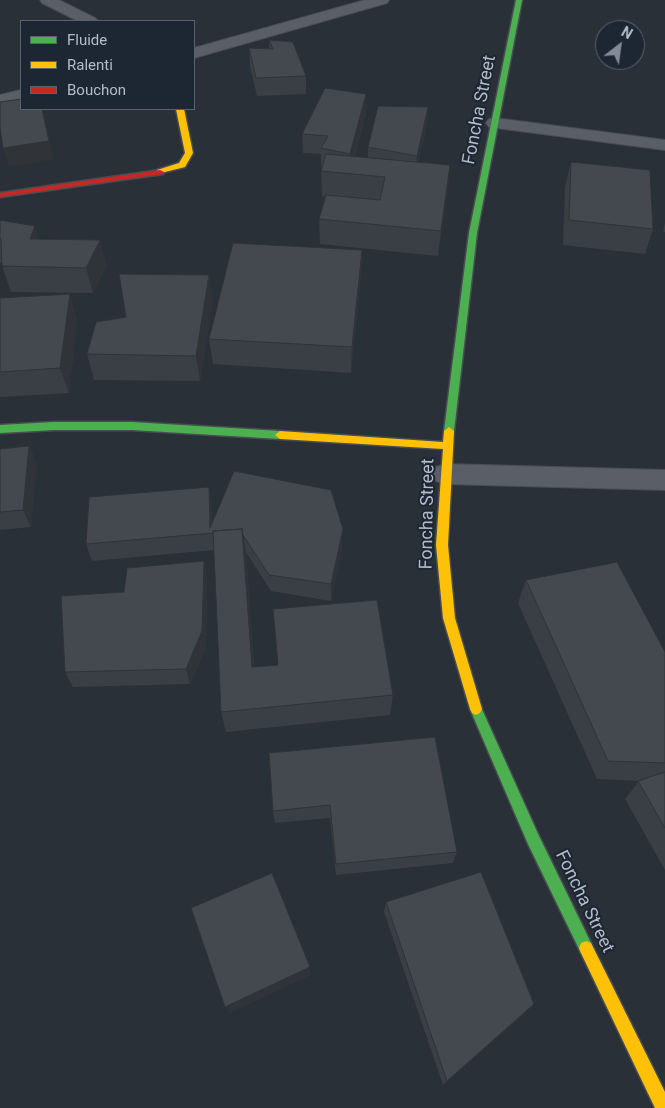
<!DOCTYPE html>
<html>
<head>
<meta charset="utf-8">
<style>
	body { margin:0 }
	#map { position:relative; width:665px; height:1108px; overflow:hidden; background:#2a3038; font-family:Roboto,sans-serif }
	canvas { display:block }
	.legend { position:absolute; left:20px; top:20px; width:175px; height:90px; box-sizing:border-box; background:#1d2633; border:1px solid #59626f; margin:0; padding:6px 9px; list-style:none; font-size:15px; color:#b4bcc9 }
	.legend li { display:flex; align-items:center; gap:10px; height:25px }
	.legend b { width:25px; border:1px solid #59626f }
	.north { position:absolute; left:595px; top:20px; width:50px; height:50px; box-sizing:border-box; background:#1d2633; border:1px solid #59626f; border-radius:50%; rotate:30deg; font-size:14px; font-weight:700; line-height:20px; text-align:center; color:#b4bcc9 }
	.north::after { content:''; display:block; margin:auto; width:18px; height:22px; background:#848b96; clip-path:polygon(50% 0,100% 100%,50% 72%,0 100%) }
</style>
</head>
<body>
<div id="map">
<canvas width="665" height="1108"></canvas>
<ul class="legend">
<li><b style="height:6px;background:#4caf50"></b>Fluide</li>
<li><b style="height:6px;background:#ffc107"></b>Ralenti</li>
<li><b style="height:6px;background:#c62828"></b>Bouchon</li>
</ul>
<div class="north">N</div>
</div>
<script>
const g = document.querySelector('canvas').getContext('2d');
g.lineJoin = 'round';
const poly = rows => new Path2D(rows.map(r => 'M' + r).join(''));
function stroke(path, color, width, dash) { g.strokeStyle = color; g.lineWidth = width; g.lineCap = dash ? 'butt' : 'round'; g.setLineDash(dash || []); g.stroke(path); }
function fillPath(path, color) { g.fillStyle = color; g.fill(path, 'evenodd'); }
function label(font, color, halo, rows, align = 'center') {
  g.font = font + ' Roboto,sans-serif'; g.lineWidth = 4; g.setLineDash([]); g.textBaseline = 'middle'; g.strokeStyle = halo; g.fillStyle = color; for (const [text, x, y, turn = 0] of rows) {
    g.save(); g.translate(x, y); g.rotate((+turn || 0) * Math.PI / 180); g.textAlign = isNaN(turn) ? turn : align; if (halo) g.strokeText(text, 0, 0); g.fillText(text, 0, 0); g.restore();
  }
}
const street = poly([
	[40,0,59,0,95,18,98,21,78,21,42,3,40,0],
	[365,0,389,0,387,3,194,58,194,48,365,0],
	[21,90,21,100,0,105,0,95,21,90],
	[495,118,665,140,665,150,489,127,486,123,489,119,495,118],
	[445,464,665,470,665,490,445,484,436,481,432,474,436,467,445,464]
]);
const fast = poly([
	[516,0,522,0,477,233,454,431,449,435,444,431,469,233,516,0],
	[54,422,132,422,280,431,285,435,280,439,132,430,54,430,0,433,0,425,54,422],
	[476,703,480,705,538,834,591,943,593,948,591,953,586,955,581,953,528,844,470,709,472,705,476,703]
]);
const slow = poly([
	[176,109,184,109,193,153,185,167,157,174,157,170,179,163,185,153,176,109],
	[449,427,454,431,448,545,455,618,482,709,480,713,476,715,472,713,470,709,443,618,436,545,443,449,280,439,275,435,280,431,443,442,444,431,449,427],
	[586,941,591,943,665,1092,665,1108,655,1108,581,953,579,948,581,943,586,941]
]);
const jam = poly([
	[160,170,164,172,163,174,0,197,0,193,160,170]
]);
const wall = poly([
	[269,40,306,76,306,94,257,96,250,66,249,48,269,49],
	[366,94,366,113,354,157,368,158,368,147,428,107,427,125,418,162,450,165,438,256,320,244,319,219,326,197,322,196,321,171,323,167,321,167,321,154,303,153,302,134],
	[571,162,653,229,645,254,563,245,565,187],
	[0,220,39,239,100,240,106,266,93,293,11,292,2,266,2,263,0,263],
	[665,222,665,232,663,232],
	[362,250,361,275,351,373,213,364,209,339],
	[209,275,213,301,200,381,94,380,87,354,126,317],
	[0,298,77,320,69,393,0,397],
	[29,446,37,464,31,527,0,530,0,449],
	[209,487,212,505,212,523,342,546,331,601,271,591,246,552,254,667,393,695,390,715,226,732,221,712,214,550,92,561,86,544],
	[207,578,206,647,190,684,73,687,65,672],
	[526,580,665,652,665,870,625,799,639,781,597,779,518,603],
	[269,753,457,852,453,863,336,875,330,818,275,823,273,811],
	[386,902,527,1011,443,1085,384,912]
]);
const shadedWall = poly([
	[366,94,366,113,349,172,350,154],
	[428,107,427,125,415,175,417,156],
	[42,109,54,160,9,167,3,148],
	[450,165,448,191,438,256,441,231],
	[35,226,42,251,30,239],
	[100,240,106,266,93,293,86,268],
	[362,250,361,275,351,373,352,347],
	[209,275,213,301,200,381,196,356],
	[70,294,77,320,69,393,60,368],
	[29,446,37,464,31,527,23,510],
	[209,487,212,505,213,533,210,528],
	[242,529,246,552,255,688,252,667],
	[343,529,342,546,331,601,331,584],
	[204,561,207,578,206,647,190,684,186,669],
	[310,967,311,975,229,1014,225,1007]
]);
const building = poly([
	[269,40,293,42,306,76,256,78,249,48,273,49,269,40],
	[325,88,366,94,350,154,321,148,328,136,302,134,325,88],
	[21,99,21,109,42,109,49,141,3,148,0,127,0,102,21,99],
	[378,106,428,107,417,156,368,147,378,106],
	[326,154,450,165,441,231,319,219,326,195,380,200,385,177,321,171,326,154],
	[571,162,650,170,653,229,569,220,571,162],
	[0,220,35,226,30,239,100,240,86,268,2,266,1,239,0,239,0,220],
	[233,243,362,250,352,347,209,339,233,243],
	[119,274,209,275,196,356,87,354,96,322,126,317,119,274],
	[70,294,60,368,0,372,0,298,70,294],
	[29,446,23,510,0,512,0,449,29,446],
	[234,471,331,490,343,529,331,584,269,575,243,535,242,529,213,531,213,533,86,544,89,497,209,487,210,528,234,471],
	[242,529,252,667,278,665,273,609,377,600,393,695,221,712,213,531,242,529],
	[204,561,202,631,186,669,65,672,61,596,124,592,127,568,204,561],
	[617,562,665,652,665,763,608,761,526,580,617,562],
	[435,737,457,852,336,864,330,805,273,811,269,753,435,737],
	[665,772,665,828,638,781,665,772],
	[481,872,534,1004,447,1081,386,902,481,872],
	[272,873,310,967,225,1007,191,908,272,873]
]);
const streetNames = [
	["Foncha Street",480,110,-79],
	["Foncha Street",428,514,-89],
	["Foncha Street",584,902,64]
];
stroke(street, '#484c53', 2);
stroke(fast, '#484c53', 3);
stroke(slow, '#484c53', 3);
stroke(jam, '#484c53', 3);
fillPath(street, '#5a5e66');
fillPath(fast, '#4caf50');
fillPath(slow, '#ffc107');
fillPath(jam, '#c62828');
fillPath(wall, '#3a3f45');
fillPath(shadedWall, '#303338');
fillPath(building, '#444950');
stroke(building, '#303338', 1);
label('18px', '#b4bcc9', '#1d2633', streetNames);
</script>
</body>
</html>
